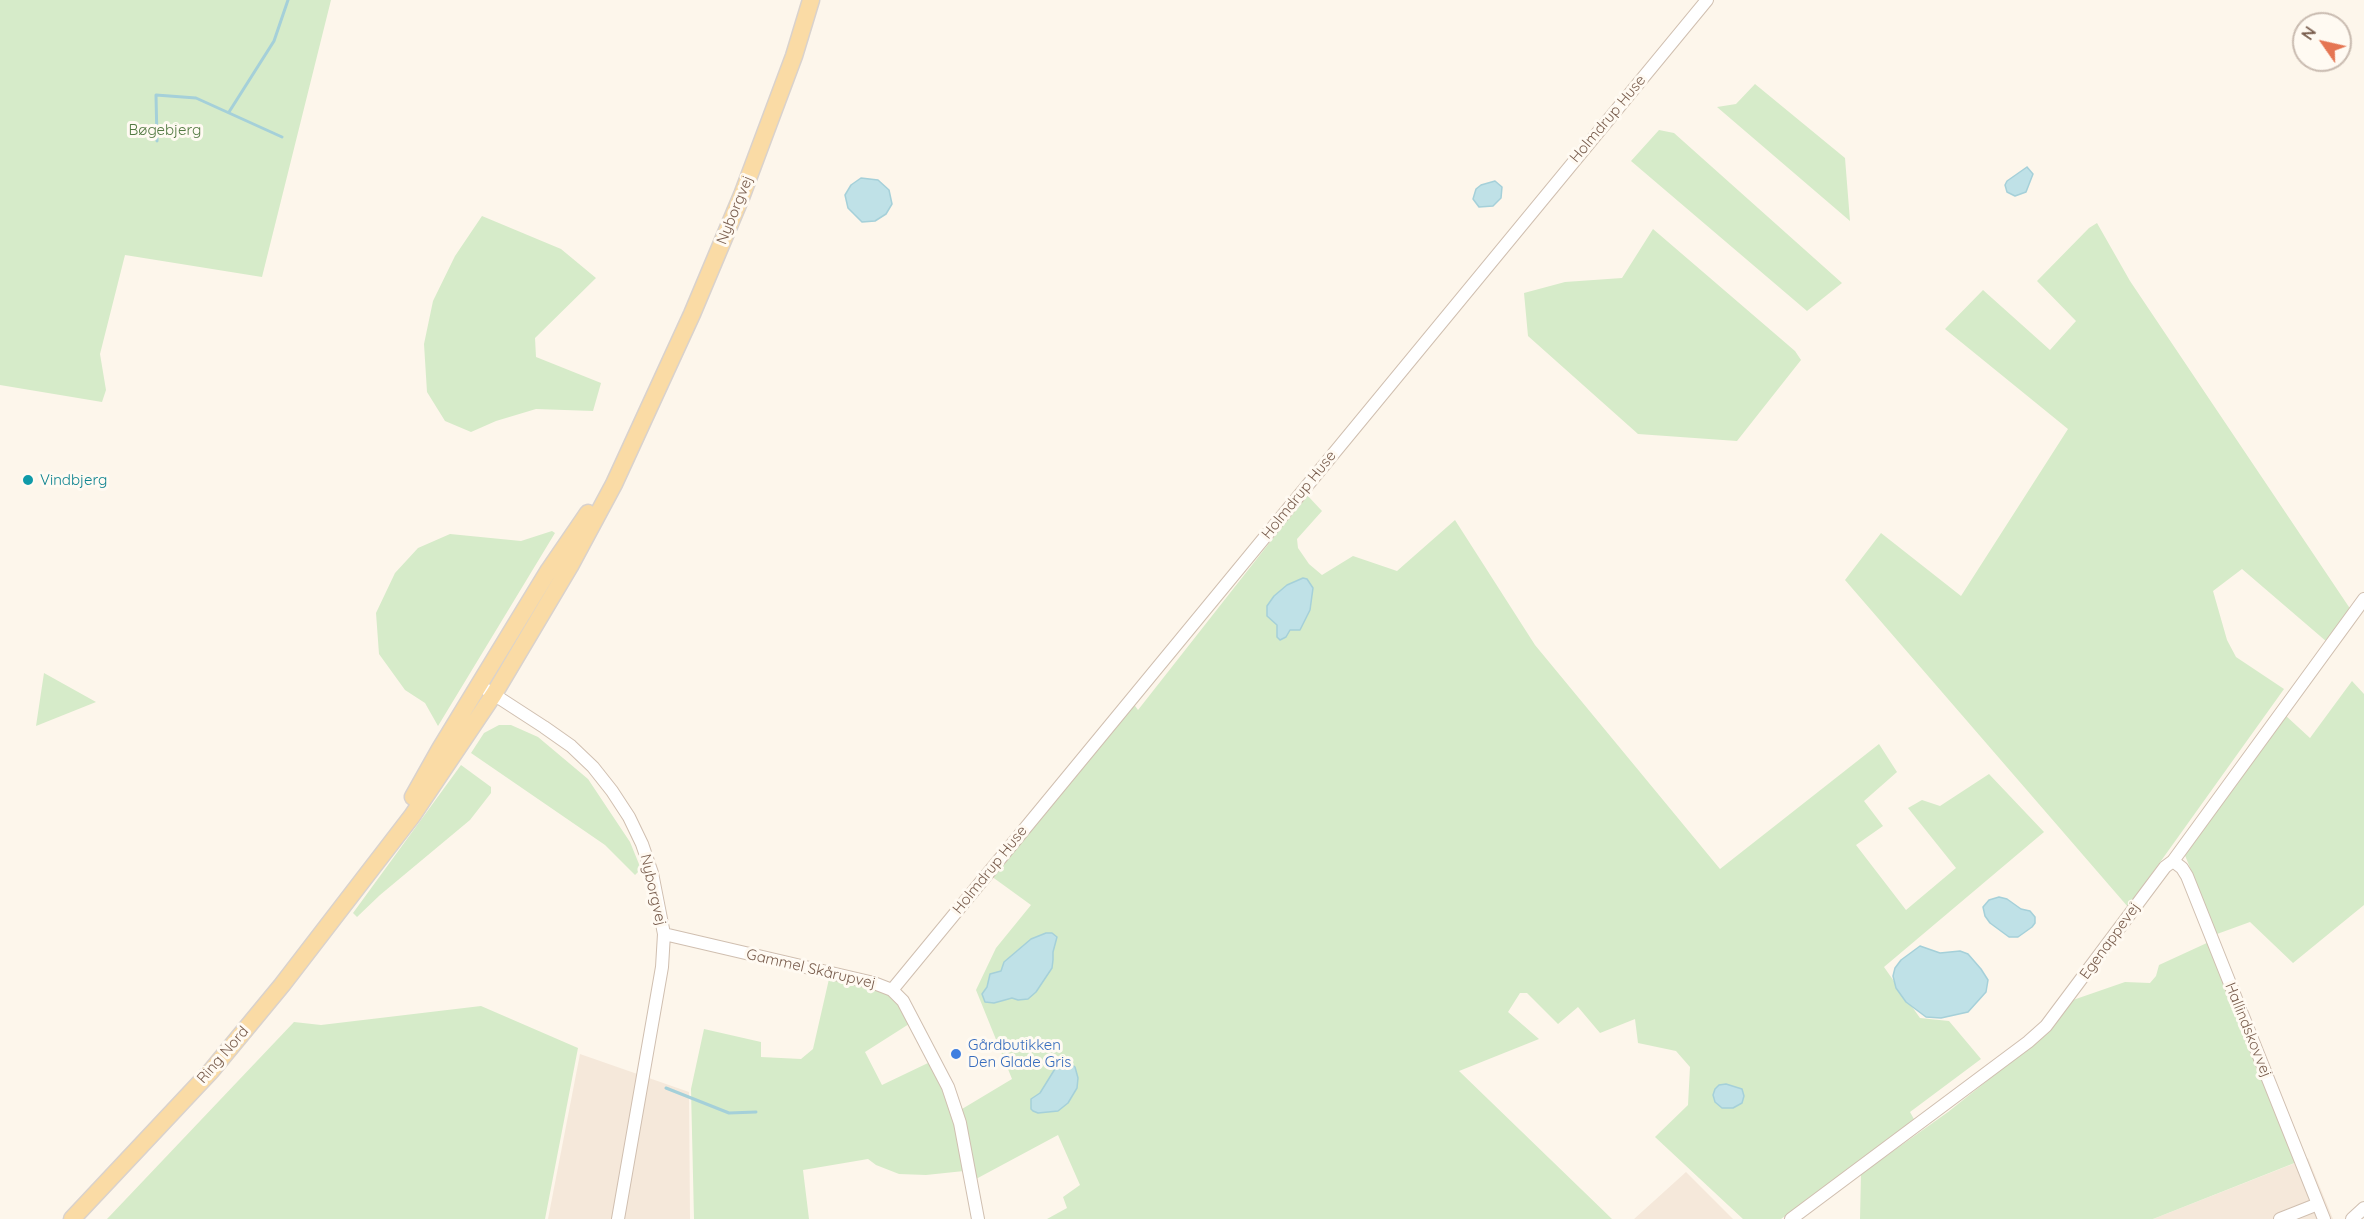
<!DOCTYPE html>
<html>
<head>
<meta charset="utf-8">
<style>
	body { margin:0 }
	#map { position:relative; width:2364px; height:1219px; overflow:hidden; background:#fdf6eb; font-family:Quicksand,sans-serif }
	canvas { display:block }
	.north { position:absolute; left:2292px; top:12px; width:60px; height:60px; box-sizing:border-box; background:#fffaf2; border:2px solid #c9bbb0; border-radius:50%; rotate:304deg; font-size:16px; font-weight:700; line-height:24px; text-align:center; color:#795d4d }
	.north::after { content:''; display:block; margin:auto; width:21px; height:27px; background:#e57552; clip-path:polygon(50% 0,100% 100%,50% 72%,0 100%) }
</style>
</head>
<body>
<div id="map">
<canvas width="2364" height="1219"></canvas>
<div class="north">N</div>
</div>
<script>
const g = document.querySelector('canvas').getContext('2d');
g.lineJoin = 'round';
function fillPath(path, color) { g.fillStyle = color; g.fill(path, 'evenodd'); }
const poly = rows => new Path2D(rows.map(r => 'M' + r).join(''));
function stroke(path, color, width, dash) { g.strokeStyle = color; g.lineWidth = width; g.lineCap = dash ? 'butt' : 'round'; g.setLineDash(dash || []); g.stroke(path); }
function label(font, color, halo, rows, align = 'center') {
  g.font = font + ' Quicksand,sans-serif'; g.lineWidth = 6; g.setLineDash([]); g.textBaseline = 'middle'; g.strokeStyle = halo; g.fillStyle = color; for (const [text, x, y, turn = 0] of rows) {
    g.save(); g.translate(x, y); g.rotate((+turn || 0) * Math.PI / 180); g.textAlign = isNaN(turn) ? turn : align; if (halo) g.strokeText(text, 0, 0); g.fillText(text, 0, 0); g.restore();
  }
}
const residential = poly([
	[580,1054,689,1092,690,1219,548,1219],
	[2308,1158,2333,1219,2153,1219],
	[1686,1172,1733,1219,1634,1219]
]);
const green = poly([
	[0,0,331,0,262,277,125,255,100,354,106,390,102,402,0,385],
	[1755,84,1845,158,1850,221,1717,107,1736,104],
	[1659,130,1674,133,1842,283,1807,311,1631,161],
	[482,216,561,249,596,278,535,338,536,357,601,383,593,411,536,409,496,421,471,432,445,421,427,392,424,344,433,301,455,256],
	[2097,223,2130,281,2351,610,2327,642,2242,569,2213,591,2227,640,2236,657,2284,689,2128,907,1845,580,1881,533,1961,596,2068,429,1945,329,1983,290,2050,350,2076,321,2037,281,2089,228],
	[1653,229,1795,351,1801,360,1737,441,1638,434,1528,336,1524,293,1565,282,1622,278],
	[1307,495,1322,511,1297,539,1298,548,1309,564,1322,575,1353,556,1397,571,1455,520,1535,645,1720,869,1879,744,1897,772,1864,801,1883,826,1856,845,1906,910,1956,868,1908,808,1922,800,1940,806,1989,774,2044,832,1884,967,1920,1018,1949,1021,1981,1059,1910,1112,1915,1121,1781,1219,1743,1219,1655,1137,1688,1105,1690,1067,1676,1051,1638,1043,1635,1019,1600,1033,1578,1007,1558,1024,1527,993,1520,993,1508,1012,1539,1039,1459,1071,1612,1219,1047,1219,1067,1208,1063,1197,1080,1185,1058,1135,976,1179,962,1109,1012,1079,976,990,996,948,1031,905,991,876,1133,703,1138,710],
	[552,531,555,533,438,726,425,703,405,690,379,654,376,613,395,573,418,548,450,534,521,541],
	[44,673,96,702,36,726],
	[2352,681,2364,694,2364,905,2293,963,2250,922,2217,934,2184,853,2285,715,2310,738],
	[499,725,511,725,538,737,588,779,630,842,641,869,635,875,605,845,471,753,484,733],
	[461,765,491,787,491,793,470,820,380,895,357,917,353,913],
	[2209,942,2297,1162,2153,1219,1860,1219,1861,1174,1948,1112,2041,1038,2073,1000,2125,982,2150,983,2156,976,2159,965],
	[829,979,885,990,897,1002,909,1024,865,1052,882,1085,928,1063,940,1080,955,1120,964,1171,926,1175,899,1174,876,1165,868,1159,803,1170,809,1219,694,1219,691,1089,704,1029,761,1042,761,1057,801,1059,813,1049],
	[481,1006,578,1048,545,1219,107,1219,294,1022,321,1025]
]);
const water = poly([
	[2027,167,2033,174,2026,192,2015,196,2007,192,2005,185,2007,181,2027,167],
	[861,178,878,180,889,190,892,204,886,214,875,221,862,222,848,208,845,195,851,185,861,178],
	[1495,181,1502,187,1501,198,1493,206,1479,207,1473,199,1476,189,1481,185,1495,181],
	[1303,578,1307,579,1313,588,1310,610,1300,630,1290,630,1286,637,1280,640,1277,637,1277,625,1267,616,1267,606,1274,596,1287,585,1303,578],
	[1999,897,2007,899,2021,909,2030,911,2035,917,2035,923,2032,927,2018,937,2009,937,1990,923,1985,916,1983,907,1989,900,1999,897],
	[1046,933,1052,933,1057,937,1053,952,1053,960,1052,968,1036,992,1028,999,1018,1000,1012,998,994,1003,985,1002,982,994,987,987,990,974,1001,971,1004,962,1031,939,1046,933],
	[1920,946,1940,953,1960,951,1968,954,1981,969,1988,980,1986,992,1968,1012,1941,1018,1926,1017,1906,1002,1896,988,1893,976,1895,968,1901,960,1920,946],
	[1066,1060,1075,1067,1078,1078,1077,1088,1068,1103,1058,1111,1038,1113,1033,1111,1031,1109,1031,1099,1040,1093,1058,1064,1066,1060],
	[1726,1084,1742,1089,1744,1096,1742,1103,1733,1108,1722,1108,1715,1102,1713,1095,1715,1089,1719,1085,1726,1084]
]);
const stream = poly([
	[229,112,274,41,288,0],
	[157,141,156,95,196,98,282,137],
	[666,1088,729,1113,756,1112]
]);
const minor = poly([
	[487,690,544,727,571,746,593,767,612,791,629,817,642,844,652,873,664,934,662,967,618,1219],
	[2173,861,2182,868,2187,876,2324,1219],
	[664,934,874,983,892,990,903,1001,948,1087,960,1123,978,1219],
	[892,990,1707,0],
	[1791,1219,2028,1042,2046,1026,2165,867,2173,861,2364,599],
	[2280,1219,2318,1204],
	[2352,1219,2364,1208]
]);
const major = poly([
	[413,797,440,749,549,570,588,513],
	[72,1219,211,1071,282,985,412,816,494,694,570,566,614,484,692,314,742,195,794,56,811,0]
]);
const markers = [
	[28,480,6,"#0f9aa8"],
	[956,1054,6,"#3f7fe0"]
];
const streetNames = [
	["Holmdrup Huse",1608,119,-50],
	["Nyborgvej",735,210,-68],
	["Holmdrup Huse",1299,495,-51],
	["Holmdrup Huse",990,870,-51],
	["Nyborgvej",653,890,77],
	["Egenappevej",2110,941,-54],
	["Gammel Skårupvej",811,969,13],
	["Hallindskovvej",2248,1030,68],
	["Ring Nord",223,1055,-49]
];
const parkNames = [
	["Bøgebjerg",165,130]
];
const cultureNames = [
	["Vindbjerg",40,480]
];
const shopNames = [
	["Gårdbutikken",968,1045],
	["Den Glade Gris",968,1062]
];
fillPath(residential, '#f5e8da');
fillPath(green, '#d6ebc9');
fillPath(water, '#bfe1e7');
stroke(water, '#a5d0d9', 1.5);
stroke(stream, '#a5d0d9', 3);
stroke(minor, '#d0bfb0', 14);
stroke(major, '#d9d2cd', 19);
stroke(minor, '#fff', 12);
stroke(major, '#fadba5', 16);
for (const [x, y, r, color] of markers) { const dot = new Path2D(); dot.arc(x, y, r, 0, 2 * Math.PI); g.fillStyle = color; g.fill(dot); stroke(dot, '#fffaf2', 2); }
label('15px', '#795d4d', '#fffaf2', streetNames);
label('15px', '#527942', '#fffaf2', parkNames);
label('15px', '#0d838f', '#fffaf2', cultureNames, 'left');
label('15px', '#366cbe', '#fffaf2', shopNames, 'left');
</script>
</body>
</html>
